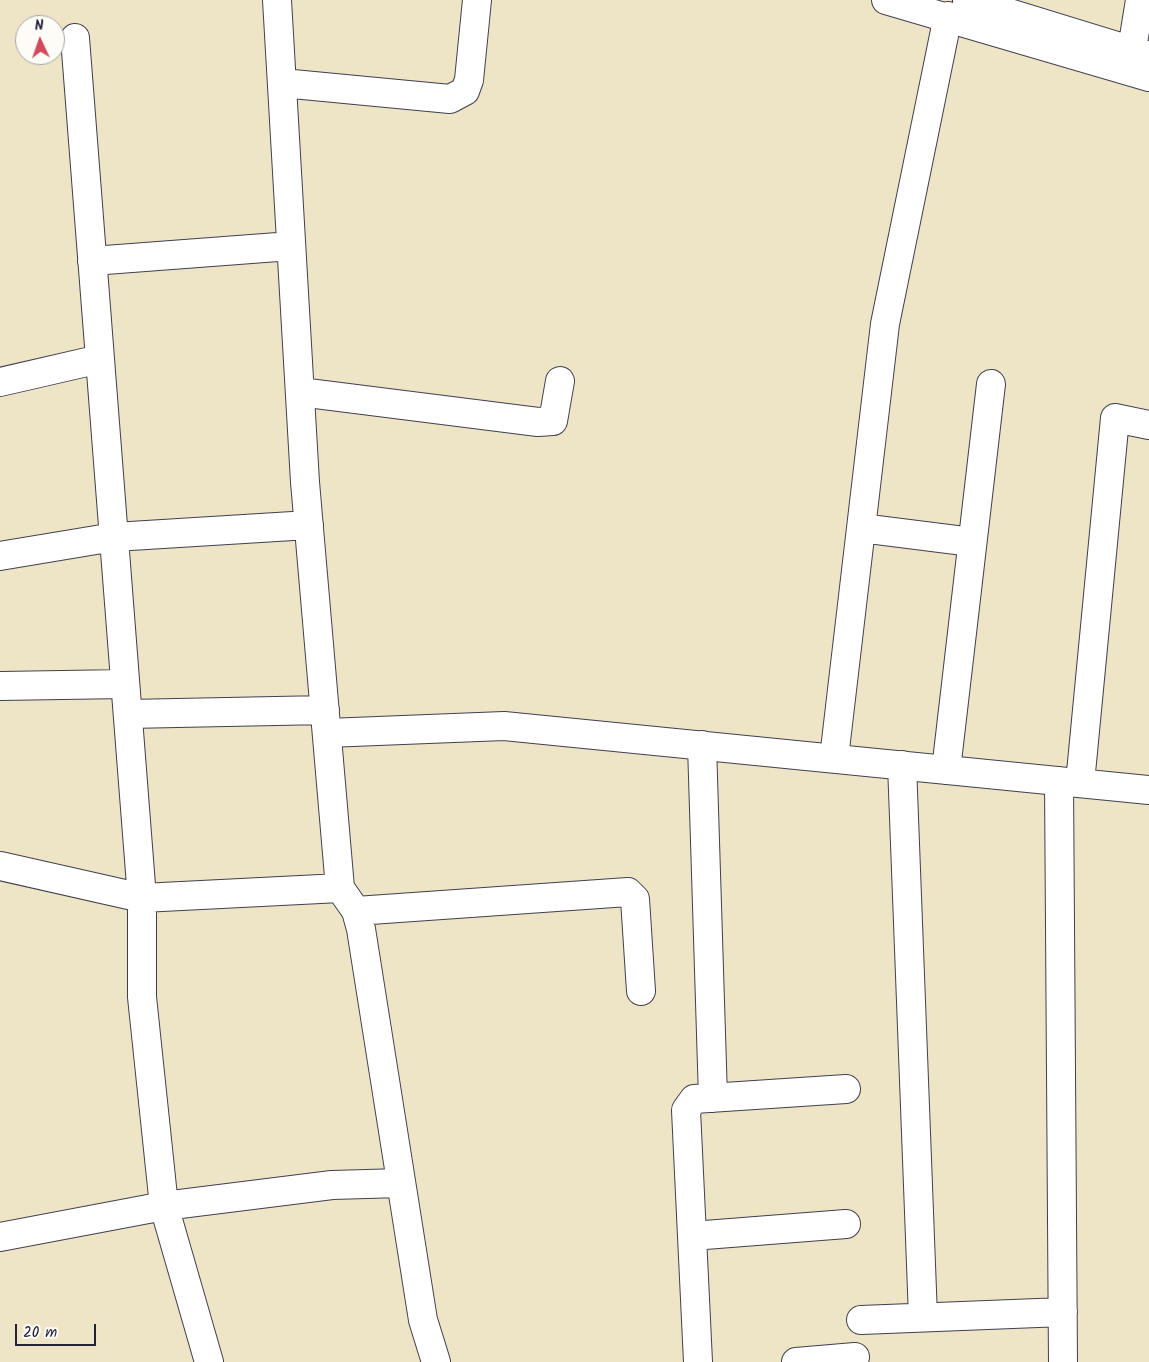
<!DOCTYPE html>
<html>
<head>
<meta charset="utf-8">
<style>
	body { margin:0 }
	#map { position:relative; width:1149px; height:1362px; overflow:hidden; background:#ede5c6; font-family:Kalam,sans-serif }
	canvas { display:block }
	.north { position:absolute; left:15px; top:15px; width:50px; height:50px; box-sizing:border-box; background:#fdfcf7; border:1px solid #a5a5ac; border-radius:50%; rotate:357deg; font-size:14px; font-weight:700; line-height:20px; text-align:center; color:#22223b }
	.north::after { content:''; display:block; margin:auto; width:18px; height:22px; background:#d1495b; clip-path:polygon(50% 0,100% 100%,50% 72%,0 100%) }
	.scale { position:absolute; left:15px; top:1324px; width:81px; height:22px; box-sizing:border-box; border:2px solid #22223b; border-top:0; padding-left:6px; font-size:15px; line-height:18px; white-space:nowrap; color:#22223b; -webkit-text-stroke:4px #fdfcf7; paint-order:stroke }
</style>
</head>
<body>
<div id="map">
<canvas width="1149" height="1362"></canvas>
<div class="north">N</div>
<div class="scale">20 m</div>
</div>
<script>
const g = document.querySelector('canvas').getContext('2d');
g.lineJoin = 'round';
const poly = rows => new Path2D(rows.map(r => 'M' + r).join(''));
function stroke(path, color, width, dash) { g.strokeStyle = color; g.lineWidth = width; g.lineCap = dash ? 'butt' : 'round'; g.setLineDash(dash || []); g.stroke(path); }
const minor = poly([
	[277,0,305,482,340,888,356,911,361,929,423,1320,436,1362],
	[886,0,1149,77],
	[967,0,1149,56],
	[75,38,142,898,142,997,164,1206,209,1362],
	[1129,68,1140,0],
	[282,83,450,99,465,91,469,80,477,0],
	[92,261,291,246],
	[0,382,100,359],
	[300,392,538,422,553,421,560,381],
	[861,528,972,542],
	[0,556,114,537,309,525],
	[0,686,125,684],
	[128,714,325,710],
	[327,733,504,726,1149,790],
	[702,745,713,1098],
	[834,758,885,324,948,16],
	[902,765,923,1317],
	[946,770,991,384],
	[1059,781,1063,1362],
	[1080,783,1115,418,1149,425],
	[0,866,142,898,340,888],
	[356,911,628,892,635,899,641,991],
	[692,1236,846,1224],
	[0,1237,164,1206,332,1185,401,1183],
	[861,1320,1063,1312],
	[698,1362,686,1110,694,1099,846,1089],
	[796,1362,855,1357]
]);
stroke(minor, '#403f50', 30);
stroke(minor, '#fff', 28);
</script>
</body>
</html>
